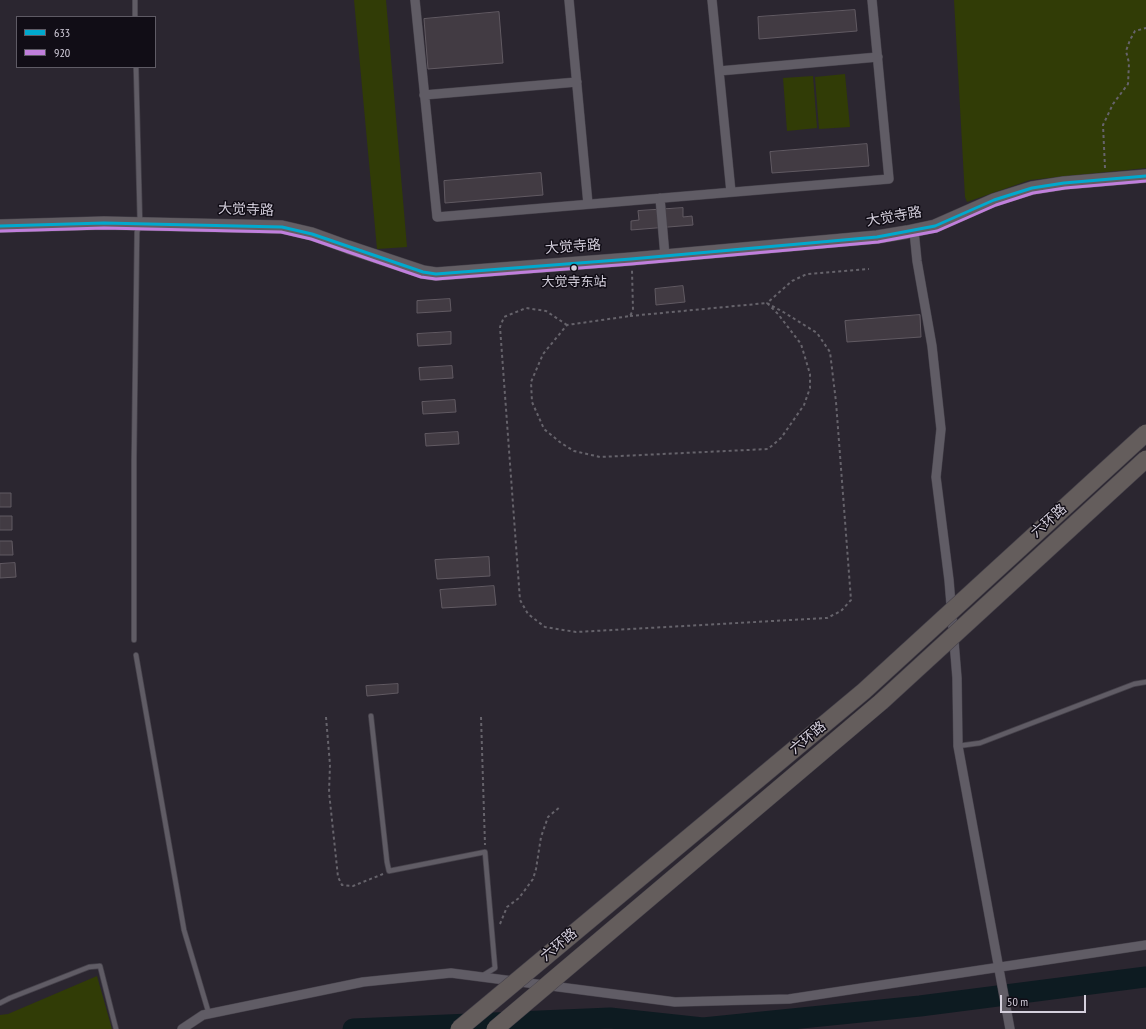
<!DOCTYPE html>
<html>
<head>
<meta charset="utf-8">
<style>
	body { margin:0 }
	#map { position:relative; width:1146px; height:1029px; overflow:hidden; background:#2b2630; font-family:"PT Sans Narrow",sans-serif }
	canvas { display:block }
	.legend { position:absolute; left:16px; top:16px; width:140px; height:52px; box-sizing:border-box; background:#110d16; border:1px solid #5f5b65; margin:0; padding:5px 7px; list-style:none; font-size:12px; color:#d4cfdc }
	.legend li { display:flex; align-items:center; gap:8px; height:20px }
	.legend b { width:20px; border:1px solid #5f5b65 }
	.scale { position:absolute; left:1000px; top:995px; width:86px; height:18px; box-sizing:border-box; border:2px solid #d4cfdc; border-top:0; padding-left:5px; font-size:12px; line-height:14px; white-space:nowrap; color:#d4cfdc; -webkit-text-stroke:3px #110d16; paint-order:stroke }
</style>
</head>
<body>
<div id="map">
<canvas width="1146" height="1029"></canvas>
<ul class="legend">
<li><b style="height:5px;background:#00a9ce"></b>633</li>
<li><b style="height:5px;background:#c07fdc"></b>920</li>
</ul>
<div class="scale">50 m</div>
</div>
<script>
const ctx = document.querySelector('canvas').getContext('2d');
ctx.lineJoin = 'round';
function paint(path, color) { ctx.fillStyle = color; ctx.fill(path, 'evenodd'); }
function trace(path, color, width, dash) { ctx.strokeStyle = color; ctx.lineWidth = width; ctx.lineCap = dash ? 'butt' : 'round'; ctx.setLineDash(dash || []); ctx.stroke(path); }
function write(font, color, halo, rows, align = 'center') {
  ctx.font = font + ' "PT Sans Narrow","Noto Sans SC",sans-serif'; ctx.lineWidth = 3; ctx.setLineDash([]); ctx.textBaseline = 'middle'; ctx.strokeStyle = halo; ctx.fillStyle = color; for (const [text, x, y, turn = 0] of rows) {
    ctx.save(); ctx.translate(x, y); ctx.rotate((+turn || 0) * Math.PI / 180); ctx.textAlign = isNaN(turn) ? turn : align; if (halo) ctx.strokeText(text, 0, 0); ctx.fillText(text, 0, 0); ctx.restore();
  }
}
paint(new Path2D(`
	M354,0H386L407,247L377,249Z
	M954,0H1146V168L1030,180L967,202L965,197Z
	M845,74L850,127L819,129L815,77Z
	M813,76L817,128L787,131L783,78Z
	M97,976L112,1029H0V1015L8,1014Z`), '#313c06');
trace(new Path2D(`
	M353,1029L610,1018L703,1028L920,1006L1146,977`), '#0d1b21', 21);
const building = new Path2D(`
	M855,10L857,31L759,39L758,17Z
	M499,12L503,63L428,69L424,19Z
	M867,144L869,166L772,173L770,152Z
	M541,173L543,195L445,203L444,181Z
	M683,208V217L692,216L693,225L631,230V221L639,220L638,211Z
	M683,286L685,302L656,305L655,289Z
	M450,299L451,311L417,313V301Z
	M920,315L921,337L847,342L845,321Z
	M451,332V344L418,346L417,334Z
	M452,366L453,378L420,380L419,368Z
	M455,400L456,412L423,414L422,402Z
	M458,432L459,444L426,446L425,434Z
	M0,493H11V507H0Z
	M0,516H12V530H0Z
	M0,541H12L13,555H0Z
	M489,557L490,576L437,579L435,560Z
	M15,563L16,577L0,578V564Z
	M494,586L496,605L442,608L440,590Z
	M398,684V693L367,696L366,686Z`);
paint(building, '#423b43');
trace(building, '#615a62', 1);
const service = new Path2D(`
	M135,0V17
	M134,640V459L137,232L140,224L136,67
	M136,655L184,930L209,1014
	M371,716L387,862L389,871L485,852L495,968L482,976
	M958,746L980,743L1134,684L1146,682
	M0,1003L10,998L89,967L100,966L116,1029`);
const minor = new Path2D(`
	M415,0L437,217L889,179L872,0
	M569,0L588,204
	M712,0L731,192
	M719,71L878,57
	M424,95L577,82
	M660,198L665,256
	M914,231L917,261L932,346L941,429L936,477L949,580L957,678L958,746L1010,1029
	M182,1029L203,1015L363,982L451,973L675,1002L789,999L1146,945`);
const secondary = new Path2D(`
	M0,226L104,223L282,227L312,234L348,247L423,272L436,274L631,259L877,237L907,232L935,226L994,200L1032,188L1064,183L1146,176`);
trace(service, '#46424b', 6);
trace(minor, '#46424b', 10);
trace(secondary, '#46424b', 14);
trace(new Path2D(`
	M1105,168L1103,125L1113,104L1128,84L1129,63L1126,51L1130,40L1135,31L1146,28
	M630,316L767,303L778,314L801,344L810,374V388L804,405L781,438L768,449L600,457L574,451L561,443L544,429L532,402L531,382L543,354L567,325L630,316L633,310L632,270
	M567,325L546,311L526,308L504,317L500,327L520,600L528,614L545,627L576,632L827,618L841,611L851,600L836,402L830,352L817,333L785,313L767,303L792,281L807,274L869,269
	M326,717L330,765L329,792L338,877L342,885L353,886L383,874
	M481,717L485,845
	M500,924L507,907L519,898L533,879L536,869L541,837L548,817L561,806`), '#66636b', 2, [3, 3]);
trace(service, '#605c65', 4.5);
trace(minor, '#605c65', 9);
trace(secondary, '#635e64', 13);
const motorwayBridge = new Path2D(`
	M459,1029L864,691L1146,433
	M495,1029L881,702L1146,459`);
trace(motorwayBridge, '#46424b', 18, []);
trace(motorwayBridge, '#645d5c', 17);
trace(new Path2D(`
	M0,226L104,223L282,227L312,234L423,272L436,274L631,259L877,237L935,226L994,200L1032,188L1064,183L1146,176`), '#00a9ce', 3);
trace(new Path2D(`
	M0,231L104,228L281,232L311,239L421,277L436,279L631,264L878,242L937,231L996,205L1033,193L1065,188L1146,181`), '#c07fdc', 3);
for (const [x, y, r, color] of [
	[574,268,3.5,"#d4cfdc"]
]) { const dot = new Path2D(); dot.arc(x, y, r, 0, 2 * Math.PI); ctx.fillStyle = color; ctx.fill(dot); trace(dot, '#110d16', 1.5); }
write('13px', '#d4cfdc', '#110d16', [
	["大觉寺东站",574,282]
]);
write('14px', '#d4cfdc', '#110d16', [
	["大觉寺路",246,210,2],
	["大觉寺路",894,217,-10],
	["大觉寺路",573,247,-4],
	["六环路",1049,521,-42],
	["六环路",808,738,-40],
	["六环路",559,945,-40]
]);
</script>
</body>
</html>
